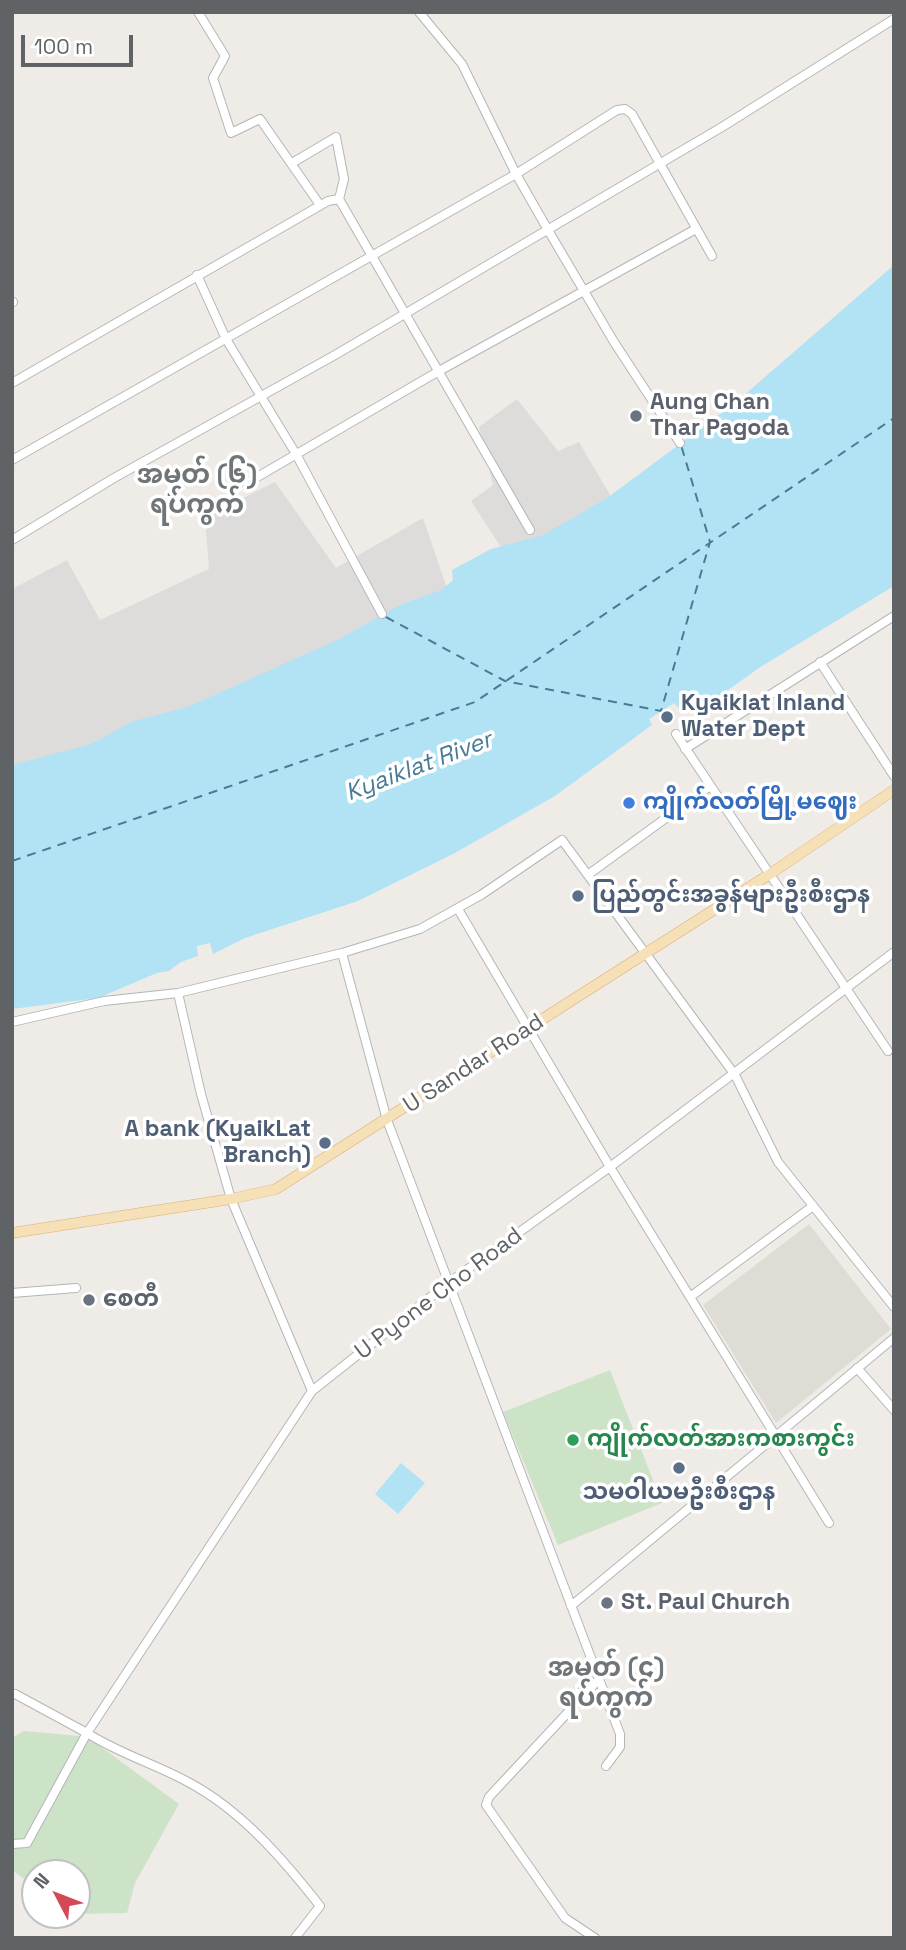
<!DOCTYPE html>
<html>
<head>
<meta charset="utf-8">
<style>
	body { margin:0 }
	#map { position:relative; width:906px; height:1950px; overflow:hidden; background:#efece8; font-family:"Space Grotesk",sans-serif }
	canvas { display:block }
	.frame { position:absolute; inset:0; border:14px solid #5f6366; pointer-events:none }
	.north { position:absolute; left:21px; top:1859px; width:70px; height:70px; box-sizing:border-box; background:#fff; border:2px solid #bfc1c2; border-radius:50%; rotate:312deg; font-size:19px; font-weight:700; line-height:28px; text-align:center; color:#5f6366 }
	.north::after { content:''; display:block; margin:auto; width:24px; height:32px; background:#d44956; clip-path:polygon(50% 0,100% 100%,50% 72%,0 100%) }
	.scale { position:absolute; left:21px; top:35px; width:112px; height:32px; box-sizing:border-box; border:4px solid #5f6366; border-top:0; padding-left:9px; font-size:21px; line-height:24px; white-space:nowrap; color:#5f6366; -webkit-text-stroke:5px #fff; paint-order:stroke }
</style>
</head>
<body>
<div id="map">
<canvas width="906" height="1950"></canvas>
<div class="frame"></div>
<div class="north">N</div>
<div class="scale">100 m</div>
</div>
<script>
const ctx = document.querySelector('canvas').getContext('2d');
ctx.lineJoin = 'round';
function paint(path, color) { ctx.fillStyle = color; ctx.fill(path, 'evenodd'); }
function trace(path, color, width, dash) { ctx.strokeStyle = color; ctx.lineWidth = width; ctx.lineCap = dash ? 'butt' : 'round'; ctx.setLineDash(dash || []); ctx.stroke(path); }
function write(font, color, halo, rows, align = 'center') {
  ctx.font = font + ' "Space Grotesk","Noto Sans Myanmar",sans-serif'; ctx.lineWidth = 7; ctx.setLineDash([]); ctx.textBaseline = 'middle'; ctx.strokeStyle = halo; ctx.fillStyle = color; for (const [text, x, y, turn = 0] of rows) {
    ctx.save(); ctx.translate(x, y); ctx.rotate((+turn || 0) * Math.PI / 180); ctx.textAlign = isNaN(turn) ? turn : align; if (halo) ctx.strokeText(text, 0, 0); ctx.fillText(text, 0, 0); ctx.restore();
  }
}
paint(new Path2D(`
	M517,399L558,451L579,442L616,505L506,555L471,501L493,485L479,427Z
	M275,482L336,568L423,518L450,597L12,789V589L67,560L100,620L209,569L205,517Z`), '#dedcda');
paint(new Path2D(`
	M809,1224L891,1329L776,1423L703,1305Z`), '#dfdcd6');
paint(new Path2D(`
	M610,1370L662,1503L558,1545L503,1412Z
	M24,1731L80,1736L97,1744L179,1804L135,1883L127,1913L77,1914V1873H35V1887L12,1870V1738Z`), '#cce3c8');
paint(new Path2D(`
	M894,265V586L762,666L718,697L695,707L679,708L674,703L649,719L652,725L555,796L455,853L358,901L245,938L213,954L210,943L197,946L198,956L181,962L169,971L157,973L98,998L12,1009V765L91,744L131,722L190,706L339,639L400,605L441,590L453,580L452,570L491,549L543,535L607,498L735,403Z
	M401,1463L425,1483L398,1514L375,1494Z`), '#b2e3f4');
trace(new Path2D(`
	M386,617L505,681L661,711L710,542L681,445
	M12,861L475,702L894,418`), '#497b94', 2, [9, 7]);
const minor = new Path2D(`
	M198,12L225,56L213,78L231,133L260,119L320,205
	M419,12L462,64L516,174L548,230L614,342L680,443
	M292,163L336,137L344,179L339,199
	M197,275L226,339L296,454L382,614
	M12,302H13
	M12,383L328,201L339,199L530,530
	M12,460L516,174L617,110L625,109L632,114L712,256
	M247,483L439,371L696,229
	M12,540L114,478L335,355L722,127L894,19
	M820,662L894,776
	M676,734L888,1051
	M685,749L894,616
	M589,874L710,786
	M458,909L610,1167L829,1523
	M342,953L387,1120L599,1679L489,1797L486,1805L565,1918L595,1938
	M178,993L201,1094L231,1199L312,1391
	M12,1022L104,1001L178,993L342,953L420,929L481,895L562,840L735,1075L778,1162L894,1307
	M12,1293L76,1288
	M690,1297L813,1206
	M857,1368L894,1410
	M571,1606L894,1338
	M599,1679L620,1734V1747L606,1766
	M15,1694L87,1733L312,1391L447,1284L610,1167L894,952
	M12,1844L27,1843L87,1733C118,1753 155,1764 188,1782C241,1810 283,1859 320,1906L295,1938`);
const major = new Path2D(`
	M12,1233L231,1199L276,1189L770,874L894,790`);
trace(minor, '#b3b5b8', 10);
trace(major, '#e0ae70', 11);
trace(minor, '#fff', 8);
trace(major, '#f5e0b7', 10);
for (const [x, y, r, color] of [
	[636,416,7,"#6b7280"],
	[667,717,7,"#5c6f8a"],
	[629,803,7,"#3f7fe0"],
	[578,896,7,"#5c6f8a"],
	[325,1143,7,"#5c6f8a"],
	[89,1300,7,"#6b7280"],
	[573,1440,7,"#2e9e5b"],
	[679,1468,7,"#5c6f8a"],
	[607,1603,7,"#6b7280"]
]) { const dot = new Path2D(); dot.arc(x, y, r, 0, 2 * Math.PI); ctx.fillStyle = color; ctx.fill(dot); trace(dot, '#fff', 2.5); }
write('bold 23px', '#5b616d', '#fff', [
	["Aung Chan",650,403],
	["Thar Pagoda",650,429],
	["စေတီ",103,1300],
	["St. Paul Church",621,1603]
], 'left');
write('bold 23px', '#4e5e75', '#fff', [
	["Kyaiklat Inland",681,704],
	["Water Dept",681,730],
	["ပြည်တွင်းအခွန်များဦးစီးဌာန",592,896],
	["A bank (KyaikLat",311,1130,"right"],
	["Branch)",311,1156,"right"],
	["သမဝါယမဦးစီးဌာန",679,1493,"center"]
], 'left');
write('bold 23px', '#366cbe', '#fff', [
	["ကျိုက်လတ်မြို့မဈေး",643,803]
], 'left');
write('23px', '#5f6366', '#fff', [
	["U Sandar Road",474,1064,-33],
	["U Pyone Cho Road",439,1294,-37]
]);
write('bold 23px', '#27864d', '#fff', [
	["ကျိုက်လတ်အားကစားကွင်း",587,1440]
], 'left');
write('italic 24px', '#497b94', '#fff', [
	["Kyaiklat River",419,767,-21]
]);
write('bold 26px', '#707578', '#fff', [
	["အမှတ် (၆)",197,476],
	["ရပ်ကွက်",197,506],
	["အမှတ် (၄)",606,1669],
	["ရပ်ကွက်",606,1699]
]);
</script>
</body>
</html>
